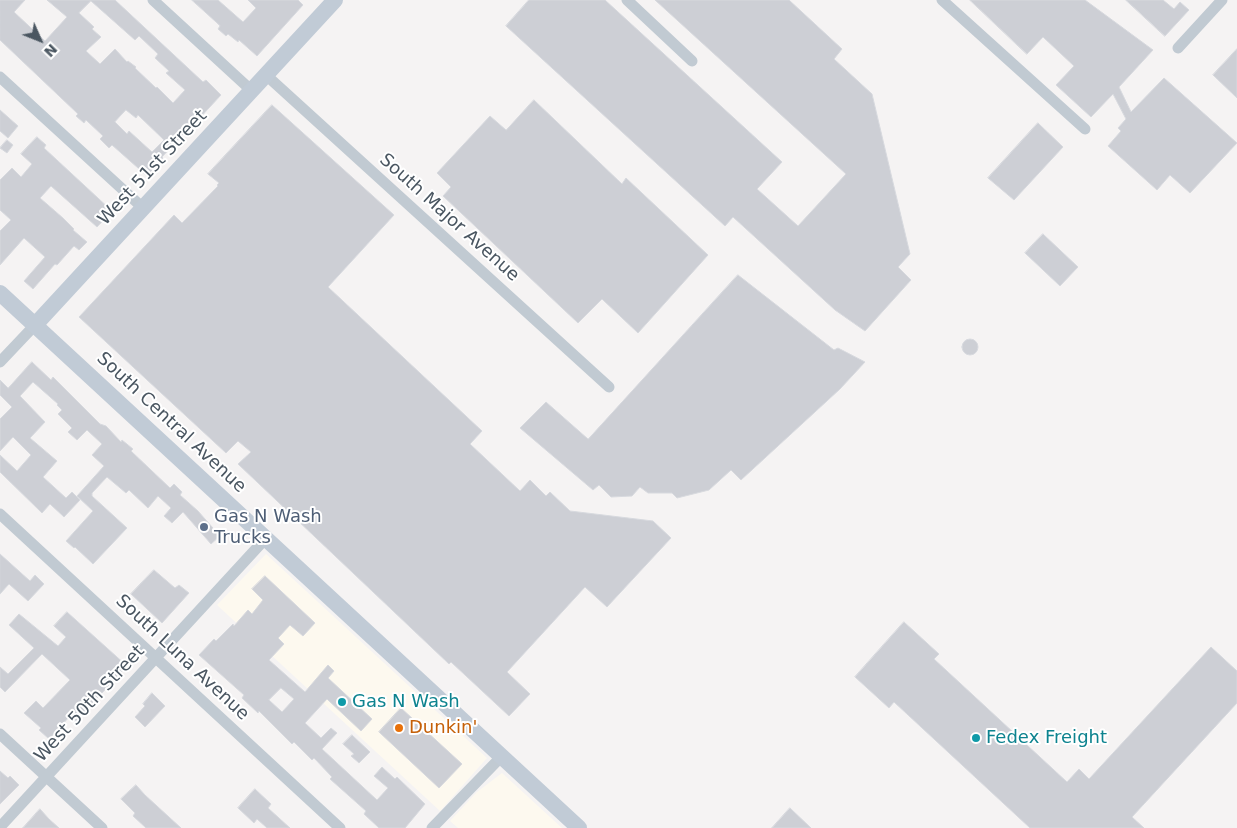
<!DOCTYPE html>
<html>
<head>
<meta charset="utf-8">
<style>
	body { margin:0 }
	#map { position:relative; width:1237px; height:828px; overflow:hidden; background:#f5f3f3; font-family:"DejaVu Sans",sans-serif }
	canvas { display:block }
	.north { position:absolute; left:15px; top:15px; width:50px; height:50px; -webkit-text-stroke:4px #fff; paint-order:stroke; rotate:134deg; font-size:14px; font-weight:700; line-height:20px; text-align:center; color:#4a5661 }
	.north::after { content:''; display:block; margin:auto; width:18px; height:22px; background:#4a5661; clip-path:polygon(50% 0,100% 100%,50% 72%,0 100%) }
</style>
</head>
<body>
<div id="map">
<canvas width="1237" height="828"></canvas>
<div class="north">N</div>
</div>
<script>
const ctx = document.querySelector('canvas').getContext('2d');
ctx.lineJoin = 'round';
function paint(path, color) { ctx.fillStyle = color; ctx.fill(path, 'evenodd'); }
function trace(path, color, width, dash) { ctx.strokeStyle = color; ctx.lineWidth = width; ctx.lineCap = dash ? 'butt' : 'round'; ctx.setLineDash(dash || []); ctx.stroke(path); }
function write(font, color, halo, rows, align = 'center') {
  ctx.font = font + ' "DejaVu Sans",sans-serif'; ctx.lineWidth = 4; ctx.setLineDash([]); ctx.textBaseline = 'middle'; ctx.strokeStyle = halo; ctx.fillStyle = color; for (const [text, x, y, turn = 0] of rows) {
    ctx.save(); ctx.translate(x, y); ctx.rotate((+turn || 0) * Math.PI / 180); ctx.textAlign = isNaN(turn) ? turn : align; if (halo) ctx.strokeText(text, 0, 0); ctx.fillText(text, 0, 0); ctx.restore();
  }
}
paint(new Path2D(`
	M266,554L487,758L440,811L217,605Z
	M502,773L562,828H458L450,821L477,792Z`), '#fdf9ef');
const building = new Path2D(`
	M0,0H25L14,12L45,41L67,17L47,0H115L203,82L206,80L221,95L196,122L198,123L189,131L187,130L162,157L163,158L147,176L112,145L109,148L100,139L103,136L86,120L84,123L76,116L78,114L0,40ZM91,1L135,40L139,36L158,54L155,58L169,71L166,73L185,90L173,103L157,87L156,88L135,68L136,67L128,61L127,62L115,49L100,64L86,51L101,37L92,29L94,27L79,13ZM126,110L136,118L138,115L164,140L152,152L129,131L127,134L115,122Z
	M192,0H218L243,22L256,8L248,0H298L303,5L257,56L239,40L238,42L228,34L226,36L218,29L220,26Z
	M529,0H605L782,162L757,189L798,226L846,174L655,0H789L842,49L834,59L872,94L910,254L898,267L911,280L865,331L835,310L733,217L725,226L506,26Z
	M970,0H1085L1153,50L1119,87L1131,112L1164,78L1237,143L1190,193L1170,175L1157,190L1108,146L1121,131L1118,128L1126,119L1113,94L1091,117L1056,85L1074,66L1043,37L1027,54Z
	M1126,0H1163L1174,9L1180,2L1189,10L1165,36Z
	M1237,49V98L1213,75Z
	M534,100L622,184L626,178L708,255L638,333L602,299L578,323L443,196L451,187L437,173L490,116L506,130Z
	M272,105L394,215L328,287L482,431L470,444L520,491L530,480L546,496L550,492L570,511L653,521L671,538L607,607L585,587L507,672L530,694L509,716L451,662L449,664L238,464L251,452L238,441L226,453L79,317L174,215L182,223L218,186L217,185L219,183L208,174Z
	M0,110L18,126L8,138L0,131Z
	M1038,123L1063,147L1014,200L988,178Z
	M37,137L46,145L44,148L112,211L97,227L51,186L40,198L63,218L74,229L73,230L87,242L79,250L74,246L57,265L55,264L33,289L24,281L45,257L24,238L0,265V231L11,220L0,210V180L12,168L21,177L32,164L21,154Z
	M7,140L13,145L7,153L0,148Z
	M1043,234L1078,267L1060,286L1025,253Z
	M738,275L834,350L838,348L865,362L840,389L741,480L731,470L709,490L677,498L672,493H648L640,487L632,496L611,497L599,485L593,490L520,428L546,402L588,439Z
	M962 347a8 8 0 1 1 16 0a8 8 0 1 1-16 0Z
	M32,362L51,380L53,377L100,424L106,426L121,442L122,440L133,449L131,451L170,488L174,484L182,492L180,495L198,511L220,536L211,544L183,512L172,523L164,516L171,508L158,496L148,508L129,490L126,493L107,477L92,493V496L127,528L93,564L75,547L74,548L66,541L93,511L77,496L104,466L92,455L102,444L87,430L77,440L68,432L72,428L58,414L62,410L57,405L58,404L33,382L20,396L45,422L30,438L57,461L43,477L66,498L72,492L80,500L64,517L50,504L42,513L0,472V455L17,471L31,455L13,437L0,451V419L12,407L0,395V380L8,388Z
	M0,554L30,581L35,575L44,584L28,601L9,584L0,594Z
	M154,570L175,588L179,585L189,593L162,623L131,594Z
	M265,576L315,623L303,636L290,625L278,638L284,644L269,660L305,692L328,665L334,671L328,678L372,719L361,731L327,699L305,723L321,738L331,728L337,733L322,749L377,800L388,788L374,776L382,767L395,779L397,777L425,804L405,828H379L364,814L366,811L330,779L332,777L314,758L312,760L294,742L292,744L259,711L258,713L242,698L244,695L199,655L214,639L216,641L233,624L234,626L248,610L252,614L263,600L252,589ZM281,688L294,699L282,712L269,700Z
	M67,612L127,666L76,721L70,716L49,739L39,730L41,728L24,713L36,701L43,708L70,680L42,654L5,692L0,687V667L8,674L34,648L9,625L19,614L58,646L66,637L54,626Z
	M904,622L939,654L934,659L1067,782L1079,769L1089,779L1211,647L1237,671V703L1132,817L1144,828H1030L894,702L889,708L855,677Z
	M152,693L165,706L145,727L135,717L145,706L143,704Z
	M401,708L462,764L439,788L379,732Z
	M352,735L370,752L359,763L351,756L354,754L343,744Z
	M0,771L8,778L10,776L19,785L0,804Z
	M136,785L145,795L181,828H146L133,816L135,813L121,799Z
	M255,789L271,804L268,808L290,828H267L257,819L254,823L238,808Z
	M790,808L811,828H772Z
	M40,809L49,819L59,828H23Z`);
paint(building, '#cdcfd5');
trace(building, '#d7d9de', 1);
trace(new Path2D(`
	M153,0L252,91
	M627,0L692,61
	M942,0L1085,129
	M1178,48L1222,0
	M266,75L609,387
	M0,77L143,208
	M0,362L35,325
	M0,514L340,828
	M0,734L102,828
	M0,827L266,538
	M432,828L502,756`), '#c1cad2', 11);
trace(new Path2D(`
	M0,293L579,828
	M35,325L335,0`), '#c1cbd6', 16);
for (const [x, y, r, color] of [
	[204,527,5,"#5c6f8a"],
	[342,702,5,"#0f9aa8"],
	[399,728,5,"#e8710a"],
	[976,738,5,"#0f9aa8"]
]) { const dot = new Path2D(); dot.arc(x, y, r, 0, 2 * Math.PI); ctx.fillStyle = color; ctx.fill(dot); trace(dot, '#fff', 2); }
write('18px', '#4a5661', '#fff', [
	["West 51st Street",153,168,-47],
	["South Major Avenue",449,218,42],
	["South Central Avenue",171,423,43],
	["South Luna Avenue",182,658,43],
	["West 50th Street",90,704,-47]
]);
write('18px', '#4e5e75', '#fff', [
	["Gas N Wash",214,517],
	["Trucks",214,538]
], 'left');
write('18px', '#0d838f', '#fff', [
	["Gas N Wash",352,702],
	["Fedex Freight",986,738]
], 'left');
write('18px', '#c56008', '#fff', [
	["Dunkin'",409,728]
], 'left');
</script>
</body>
</html>
